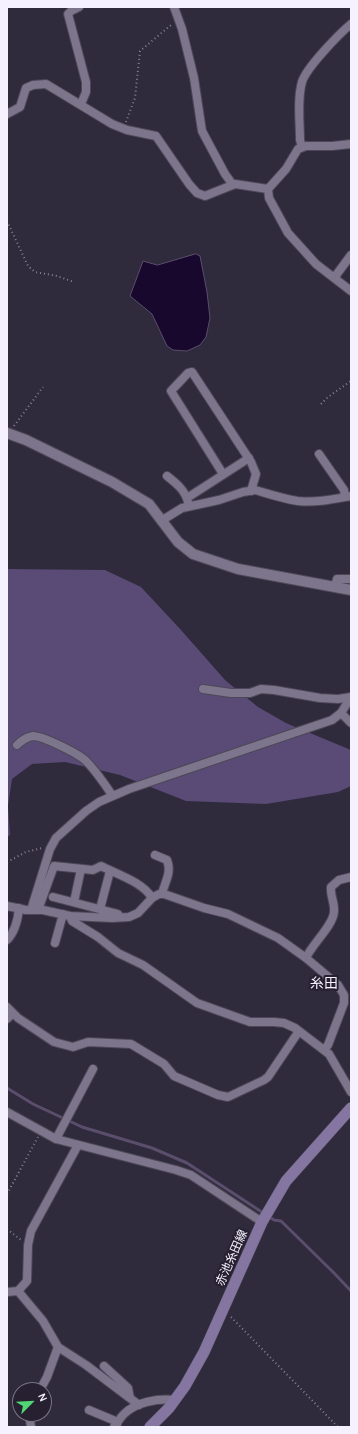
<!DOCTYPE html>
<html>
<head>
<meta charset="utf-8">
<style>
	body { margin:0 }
	#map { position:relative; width:358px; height:1434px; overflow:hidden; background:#2f2a3c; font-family:Karla,sans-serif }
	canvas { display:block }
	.frame { position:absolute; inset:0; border:8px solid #f5f1fe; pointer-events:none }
	.north { position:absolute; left:12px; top:1382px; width:40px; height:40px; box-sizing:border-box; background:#262031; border:1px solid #797483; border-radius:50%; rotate:66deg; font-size:11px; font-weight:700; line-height:16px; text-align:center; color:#f5f1fe }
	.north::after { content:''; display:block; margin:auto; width:14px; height:18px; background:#51d674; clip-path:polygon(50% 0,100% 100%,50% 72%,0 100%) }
</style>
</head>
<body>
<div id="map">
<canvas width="358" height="1434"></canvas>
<div class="frame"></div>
<div class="north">N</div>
</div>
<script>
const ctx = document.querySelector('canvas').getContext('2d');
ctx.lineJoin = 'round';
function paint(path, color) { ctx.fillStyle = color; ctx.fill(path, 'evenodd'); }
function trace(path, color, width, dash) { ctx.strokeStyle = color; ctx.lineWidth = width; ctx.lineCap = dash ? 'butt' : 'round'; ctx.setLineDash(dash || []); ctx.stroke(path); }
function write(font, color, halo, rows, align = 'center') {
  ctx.font = font + ' Karla,"Noto Sans JP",sans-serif'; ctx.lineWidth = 4; ctx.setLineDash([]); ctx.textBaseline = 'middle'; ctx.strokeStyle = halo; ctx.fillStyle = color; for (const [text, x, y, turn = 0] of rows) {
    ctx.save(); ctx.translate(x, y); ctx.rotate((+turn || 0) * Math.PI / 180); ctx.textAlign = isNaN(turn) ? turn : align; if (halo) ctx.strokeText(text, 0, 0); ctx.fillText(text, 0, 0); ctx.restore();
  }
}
paint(new Path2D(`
	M7,569L105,570L141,587L181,630L225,680L258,707L286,723L351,750V786L338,792L266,804L186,801L120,775L65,762L32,764L12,779L8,806L10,835L7,837Z`), '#594b75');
const water = new Path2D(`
	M196,254L200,256L207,292L210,318L206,337L200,345L187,351L173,350L167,346L152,314L130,296L143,261L157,265Z`);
paint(water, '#18082d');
trace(water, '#5a4e6c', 1);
trace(new Path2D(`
	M7,1088L33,1104L82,1127L152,1148L187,1163L274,1220L281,1221L334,1273L351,1291`), '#5a4e6c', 3);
const minor = new Path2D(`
	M79,7L71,11L68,14L86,82V92L81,104
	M174,7L182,29L194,78L202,131L225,174L233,185
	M7,114L20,107L26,88L33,85L46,84L112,124L127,130L156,136L189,184L197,193L205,196L235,184L268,189
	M351,144L332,146H306L298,149L286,169L268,189L269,198L288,233L316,264L351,291
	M302,147L300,140C300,123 297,99 302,82C306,68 339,34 351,24
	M334,278L351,255
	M319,454L344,490L345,497
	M223,474L171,391L188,373L192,372L251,462L256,474L251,491
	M167,476C176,483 185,490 188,502
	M187,498L249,458
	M161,521L182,508L219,500L243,492L255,490C269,494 284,499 298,501C316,503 334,499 351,496
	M335,587L337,579H351
	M203,689L231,693H250L261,689L274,690L320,698L338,699L351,697
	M341,713L351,723
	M17,745C21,741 26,737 33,736C43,736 79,754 86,761C96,771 104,783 112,795
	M155,855L167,860C172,873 165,881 162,894
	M53,897L118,914L119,917
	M74,902L81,869
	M7,906L26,910H43L70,916L112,918L129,917L138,913L152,898L159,894H164L204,908L228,914L278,938L306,958L338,985L344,995V1003L328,1045L324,1050
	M100,909L110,871
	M31,910L50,849L56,838L86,811L99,802L129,789L332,720L341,713L351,697
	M38,910L54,866L93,870L101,866C116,874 143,882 152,898
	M70,916L72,921L98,937L118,953L143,965L197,1003L250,1022H274L284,1023L295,1028L329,1054L351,1092
	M7,940C15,932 18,919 19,908
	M55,943L63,914
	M306,958C312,944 333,926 334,912C335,903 330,896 331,887L339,880L351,877
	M7,1007L18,1018L54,1042L73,1047L88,1042L131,1044L164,1064L174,1076L218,1095L228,1097L264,1080L268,1077L299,1031
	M7,1019L13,1013
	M7,1112L56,1139L176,1170L191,1175L262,1222
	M56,1139L93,1069
	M18,1291L43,1321L58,1347L86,1365L139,1405
	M7,1292L18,1291L27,1281L28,1245L31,1231L78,1145
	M104,1366L128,1388L130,1398
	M40,1390L47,1377L58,1347
	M89,1410L113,1420L117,1424
	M29,1414L31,1427
	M114,1427C117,1423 120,1418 124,1414C136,1402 158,1398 175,1400`);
const tertiary = new Path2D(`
	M7,433L26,440L112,482L149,504L178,542L193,554L238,569L351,590`);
const secondary = new Path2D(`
	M150,1427L169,1408L185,1386L204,1352L262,1222L286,1181L351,1108`);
trace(minor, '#4d4857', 10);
trace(tertiary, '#4d4857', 12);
trace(secondary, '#4d4857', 12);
trace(new Path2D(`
	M126,122L135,98L140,51L171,25
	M7,221L28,266L35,272L57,276L74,282
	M321,404L328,397L351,381
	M14,426L43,387
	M7,862L26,852L42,848
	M7,1194L38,1137
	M7,1229L21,1240
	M231,1317L338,1427`), '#868191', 2, [1, 3]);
trace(minor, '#7c758b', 8);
trace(tertiary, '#7c758b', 10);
trace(secondary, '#8475a1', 11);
write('12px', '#f5f1fe', '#262031', [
	["赤池糸田線",232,1258,-66]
]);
write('14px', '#f5f1fe', '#262031', [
	["糸田",324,984]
]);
</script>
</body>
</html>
